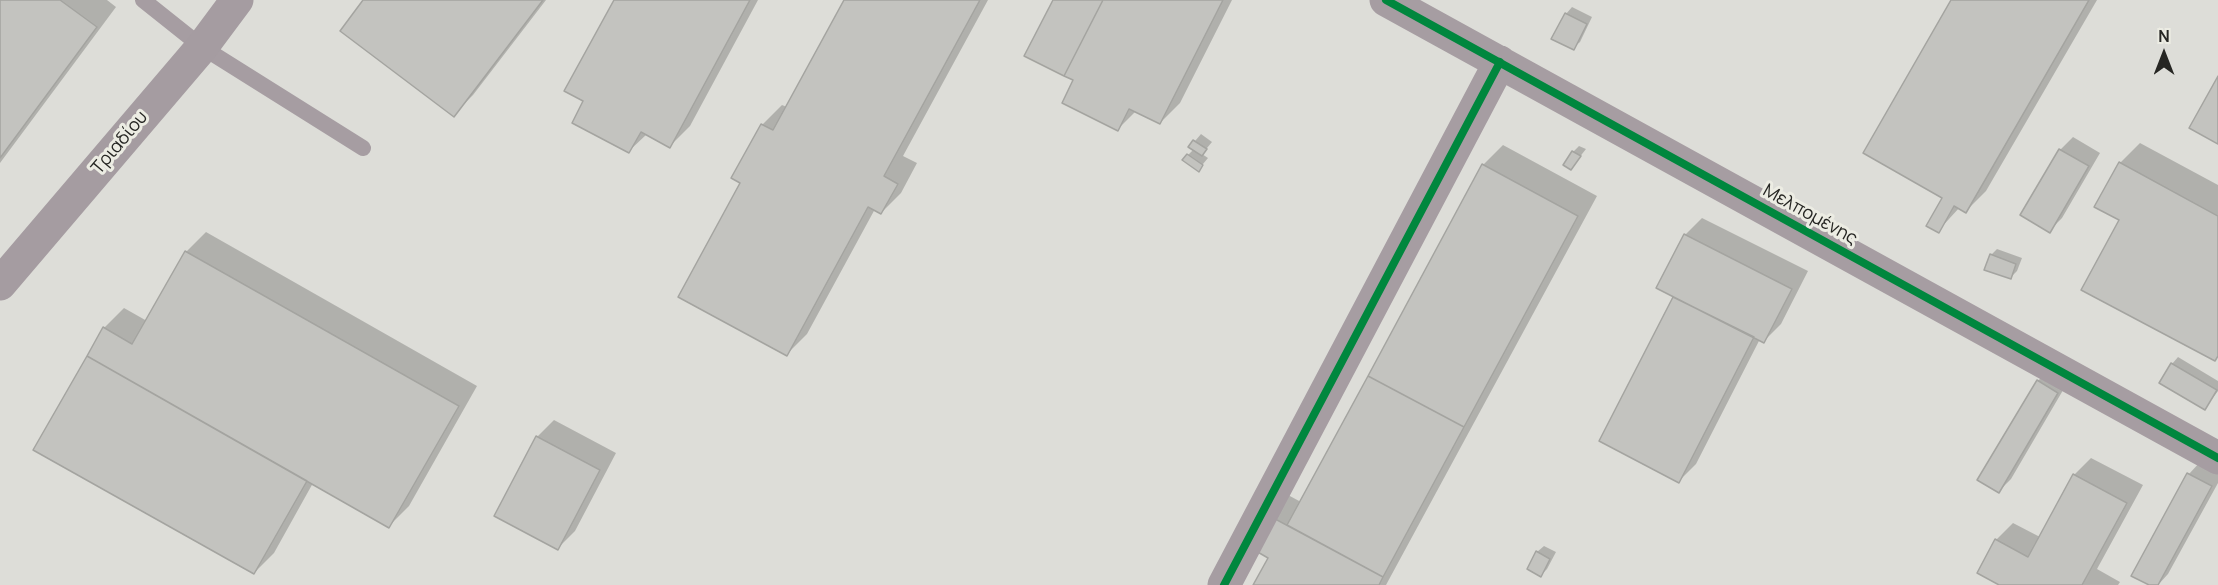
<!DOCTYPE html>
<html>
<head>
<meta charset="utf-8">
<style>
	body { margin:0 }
	#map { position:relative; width:2218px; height:585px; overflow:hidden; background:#ddddd8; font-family:Manrope,sans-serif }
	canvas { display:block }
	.north { position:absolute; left:2134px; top:24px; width:60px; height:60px; -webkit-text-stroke:4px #ecece3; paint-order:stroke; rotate:0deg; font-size:16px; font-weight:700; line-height:24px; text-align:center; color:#262623 }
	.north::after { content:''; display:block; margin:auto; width:21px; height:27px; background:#262623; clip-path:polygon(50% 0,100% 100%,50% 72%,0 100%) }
</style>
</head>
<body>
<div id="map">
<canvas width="2218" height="585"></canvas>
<div class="north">N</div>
</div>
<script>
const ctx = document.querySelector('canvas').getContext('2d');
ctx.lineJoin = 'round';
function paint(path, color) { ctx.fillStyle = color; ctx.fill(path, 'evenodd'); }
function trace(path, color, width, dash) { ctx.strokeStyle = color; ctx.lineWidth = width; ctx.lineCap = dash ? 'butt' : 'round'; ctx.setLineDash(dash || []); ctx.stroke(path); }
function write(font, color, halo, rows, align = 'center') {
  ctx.font = font + ' Manrope,sans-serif'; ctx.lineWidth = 6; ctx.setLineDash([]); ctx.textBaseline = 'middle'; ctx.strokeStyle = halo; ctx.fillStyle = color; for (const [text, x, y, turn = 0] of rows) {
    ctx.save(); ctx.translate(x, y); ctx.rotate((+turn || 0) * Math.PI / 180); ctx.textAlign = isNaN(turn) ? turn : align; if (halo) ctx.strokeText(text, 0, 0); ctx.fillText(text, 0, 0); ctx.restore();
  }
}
paint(new Path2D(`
	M0,0H107L116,7L0,163Z
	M365,0H546L473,95L453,115Z
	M616,0H758L690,126L670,146L647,134L629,151L585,101Z
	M845,0H988L903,156L917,163L901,193L881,213L875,209L807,334L787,354L742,182L762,125L782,105L787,107Z
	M1054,0H1232L1180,103L1160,123L1136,111L1118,129L1075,79Z
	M1953,0H2097L1986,191L1966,211L1960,207L1938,231L1944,197Z
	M1572,7L1592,17L1580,42L1573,48L1553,38L1566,14Z
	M1201,134L1212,142L1202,154L1208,158L1198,170L1188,155L1194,149L1190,147Z
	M2073,137L2100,153L2062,218L2049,231L2022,214L2061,149Z
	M2140,143L2218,185V357L2215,360L2121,220L2120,163Z
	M1503,145L1597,196L1386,585H1255L1270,557L1251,547L1288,495L1301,502L1483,165Z
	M1579,146L1586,149L1571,168L1573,152Z
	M1702,218L1808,271L1781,324L1764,341L1760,339L1696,464L1679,481L1601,441L1675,296L1685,235Z
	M206,232L477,386L409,506L389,526L313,483L274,553L254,573L104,328L124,308L147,321L186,252Z
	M1997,249L2022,258L2017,271L2011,277L1991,255Z
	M2178,357L2218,381V391L2205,408L2172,364Z
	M2050,368L2069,380L2011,479L1999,491L2038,381Z
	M554,420L616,453L575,531L558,548L537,437Z
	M2091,458L2143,485L2097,569L2120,582L2118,585H2002L1996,540L2013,523L2040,537L2074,475Z
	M2201,461L2218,471V483L2168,574L2158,585H2153L2133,575L2189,474Z
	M1544,546L1556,552L1547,569L1541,575L1537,552Z`), '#0003');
const building = new Path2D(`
	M0,0H60L97,27L0,158Z
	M363,0H543L454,117L340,31Z
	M614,0H750L670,148L641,132L629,153L572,123L583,101L564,91Z
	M844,0H980L884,176L898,184L881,214L868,207L787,356L678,297L740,183L731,178L761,124L773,130Z
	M1053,0H1103L1064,76L1024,56Z
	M1103,0H1223L1160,124L1129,109L1118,131L1062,103L1073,80L1064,76Z
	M1951,0H2089L1966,213L1954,206L1939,233L1926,226L1942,198L1863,153Z
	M1565,13L1587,24L1574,50L1551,39Z
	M2218,76V144L2189,128Z
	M1193,140L1207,149L1202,156L1188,147Z
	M2059,149L2089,166L2050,233L2020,215Z
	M1572,151L1581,156L1571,170L1563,165Z
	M1187,154L1203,165L1199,172L1182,160Z
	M2119,162L2218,216V356L2215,361L2081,290L2119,220L2094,207Z
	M1482,164L1578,216L1464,427L1368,376Z
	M1684,234L1792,289L1764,343L1656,288Z
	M185,251L459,406L389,528L87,356L103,327L132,344Z
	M1990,254L2016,264L2011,279L1984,270Z
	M1673,297L1754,337L1679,483L1599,441Z
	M87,356L307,481L254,574L33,450Z
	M2171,363L2217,390L2205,410L2159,383Z
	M1368,376L1464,427L1383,577L1287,525Z
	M2037,380L2058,393L1999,493L1977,480Z
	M536,436L600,470L558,550L494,516Z
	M2187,473L2212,486L2158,585H2149L2131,576Z
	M2073,474L2127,503L2082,585H1999L1977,573L1995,539L2028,557Z
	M1266,514L1383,577L1379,585H1253L1268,558L1249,547Z
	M1536,551L1550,559L1541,577L1527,569Z`);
paint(building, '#c3c3bf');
trace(building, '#a4a4a0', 1.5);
trace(new Path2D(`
	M143,0L202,47L363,148`), '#a69da2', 16);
trace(new Path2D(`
	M1386,0L2218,458
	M1224,585L1500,62`), '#a69da2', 33);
trace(new Path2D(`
	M0,284L202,47L237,0`), '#a59ca1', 33);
trace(new Path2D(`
	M1386,0L2218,458
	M1224,585L1500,62`), '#00873e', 8);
write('18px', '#262623', '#ecece3', [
	["Τριαδίου",120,143,-50],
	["Μελπομένης",1810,215,29]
]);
</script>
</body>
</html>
